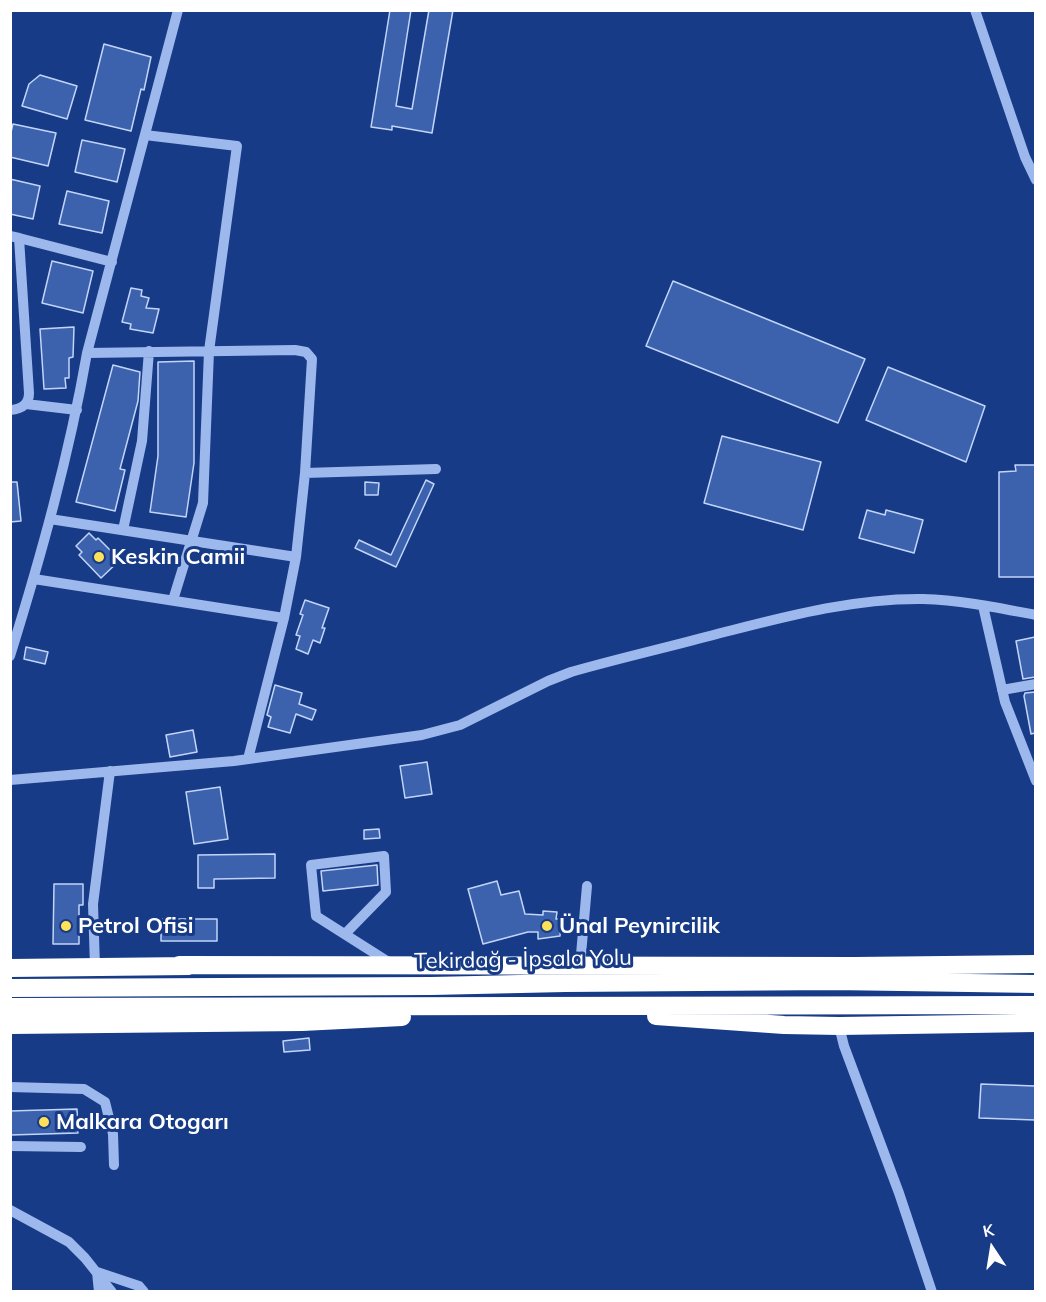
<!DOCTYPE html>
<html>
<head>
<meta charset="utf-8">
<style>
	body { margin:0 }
	#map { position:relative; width:1046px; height:1302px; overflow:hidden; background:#173b86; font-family:Mulish,sans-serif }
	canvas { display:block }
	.frame { position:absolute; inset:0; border:12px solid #fff; pointer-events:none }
	.north { position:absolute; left:962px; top:1218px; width:60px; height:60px; -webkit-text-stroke:4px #173b86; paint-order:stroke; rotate:348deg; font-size:16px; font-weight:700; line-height:24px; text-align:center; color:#fff }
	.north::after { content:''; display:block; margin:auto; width:21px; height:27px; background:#fff; clip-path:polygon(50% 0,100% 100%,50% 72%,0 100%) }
</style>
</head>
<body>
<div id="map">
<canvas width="1046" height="1302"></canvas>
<div class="frame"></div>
<div class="north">K</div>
</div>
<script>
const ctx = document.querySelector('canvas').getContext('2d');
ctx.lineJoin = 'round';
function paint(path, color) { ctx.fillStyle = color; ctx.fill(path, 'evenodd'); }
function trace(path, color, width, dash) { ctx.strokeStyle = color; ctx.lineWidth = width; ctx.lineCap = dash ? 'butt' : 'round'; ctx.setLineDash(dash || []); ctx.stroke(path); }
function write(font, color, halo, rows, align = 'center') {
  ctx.font = font + ' Mulish,sans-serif'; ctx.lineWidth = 6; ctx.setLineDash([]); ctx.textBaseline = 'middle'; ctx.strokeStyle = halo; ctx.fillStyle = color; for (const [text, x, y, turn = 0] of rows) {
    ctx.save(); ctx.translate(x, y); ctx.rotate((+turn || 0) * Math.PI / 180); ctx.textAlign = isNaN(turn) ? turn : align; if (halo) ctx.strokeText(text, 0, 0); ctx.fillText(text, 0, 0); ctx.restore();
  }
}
const building = new Path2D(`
	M390,10H411L396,106L412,109L429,10H453L432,133L392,126V130L371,127Z
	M104,44L151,57L144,90L141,89L131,131L85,120Z
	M40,75L77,86L67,119L22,106L29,84Z
	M13,124L56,133L48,166L10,157V136Z
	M82,140L125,149L117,182L75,172Z
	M10,179L40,186L33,219L10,214Z
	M67,191L109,201L102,233L59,224Z
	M52,261L93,271L83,313L42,303Z
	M673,281L865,359L838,423L646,346Z
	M131,288L142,290L141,296L149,298L146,308L159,309L153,333L130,329L131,324L122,322Z
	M74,327L73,357L69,358V378H65L66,388L44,389L40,329Z
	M194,361V463L186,517L150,512L158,456V362Z
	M113,365L140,372L138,401L120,469L125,470L115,511L76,502Z
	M888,367L985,406L966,462L866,420Z
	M722,436L821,462L803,530L704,503Z
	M1015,465H1035V577H999V472L1016,471Z
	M426,480L434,484L396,567L355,548L359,540L391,555Z
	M10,482H17L21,521L10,522Z
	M365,482L379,483L378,495H365Z
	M867,510L885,515L886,510L923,520L914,553L859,538Z
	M89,533L96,540L98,538L120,560L101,578L79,555L82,552L76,546Z
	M305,600L329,608L322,628H325L320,643L313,640L308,654L296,649L300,636L296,635L303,615L300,614Z
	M1035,637V677L1023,679L1016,641Z
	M26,647L48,652L45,664L24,659Z
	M275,685L302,693L299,704L316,710L312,720L296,714L290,733L268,727L271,717L267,715Z
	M1035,692V733L1031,734L1024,696L1025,693Z
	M193,730L197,752L170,757L166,735Z
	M427,762L432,794L405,798L400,766Z
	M220,787L228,839L194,844L186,792Z
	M379,829L380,838L364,839V830Z
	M275,854V878L214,879V888H198V855Z
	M377,865L378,885L323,891L321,871Z
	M497,881L501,895L519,891L525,914L543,915V911L557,912L556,919H561L560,936L538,939V932H528L483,944L468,889Z
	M54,884H83V905H79V944H53Z
	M161,919H217V941H161Z
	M309,1038L310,1050L284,1052L283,1041Z
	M981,1084L1035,1086V1120L979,1118Z
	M77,1109L78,1133L10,1135V1111Z`);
paint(building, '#3c62ad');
trace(building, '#c2d5f9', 1.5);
trace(new Path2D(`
	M975,10L1025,157L1036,180
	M145,135L237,146L209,351L203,503L173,600
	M10,236L19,238L29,393C29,405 21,409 10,410
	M19,238L112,262
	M87,353L295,350L306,352L312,359L305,473L296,557L284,618L248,759
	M26,404L77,410
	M305,473L436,469
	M50,519L296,557
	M123,530L142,441L149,351
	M34,579L284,618
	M983,606L1005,702L1036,781
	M10,656C41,556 69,456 87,353L178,10
	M1002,690L1036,684
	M10,780L234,761L422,735L460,725L548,681L571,672C620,658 669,647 717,634C784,617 853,598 923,599C960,600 999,608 1036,615
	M345,934L386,892L384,856L311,865L316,916L390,963
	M580,966L587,886
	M95,967L93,904L110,771
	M839,1026L844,1046L899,1193L932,1292
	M10,1087L84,1089L105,1102L113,1134L114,1165
	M10,1146L81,1147
	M10,1210L69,1242L85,1258L112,1292
	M97,1272L139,1286L144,1292
	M97,1272L99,1292`), '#9db8ed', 10);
trace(new Path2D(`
	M179,965L855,966L1036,964
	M10,968L189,966
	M10,988L431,986L565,983L834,981L1036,984
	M10,1007L1036,1005
	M656,1016L784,1025L839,1026L1036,1023
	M10,1025L302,1022L402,1017`), '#fff', 18);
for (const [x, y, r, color] of [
	[99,557,6,"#ffe159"],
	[66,926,6,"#ffe159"],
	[547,926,6,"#ffe159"],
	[44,1122,6,"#ffe159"]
]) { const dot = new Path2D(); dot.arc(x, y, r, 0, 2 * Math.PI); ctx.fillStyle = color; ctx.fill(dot); trace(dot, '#173b86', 2); }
write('bold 22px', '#fff', '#173b86', [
	["Keskin Camii",111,557],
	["Petrol Ofisi",78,926],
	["Ünal Peynircilik",559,926],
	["Malkara Otogarı",56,1122]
], 'left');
write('22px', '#fff', '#173b86', [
	["Tekirdağ - İpsala Yolu",523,960,-1]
]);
</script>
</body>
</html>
